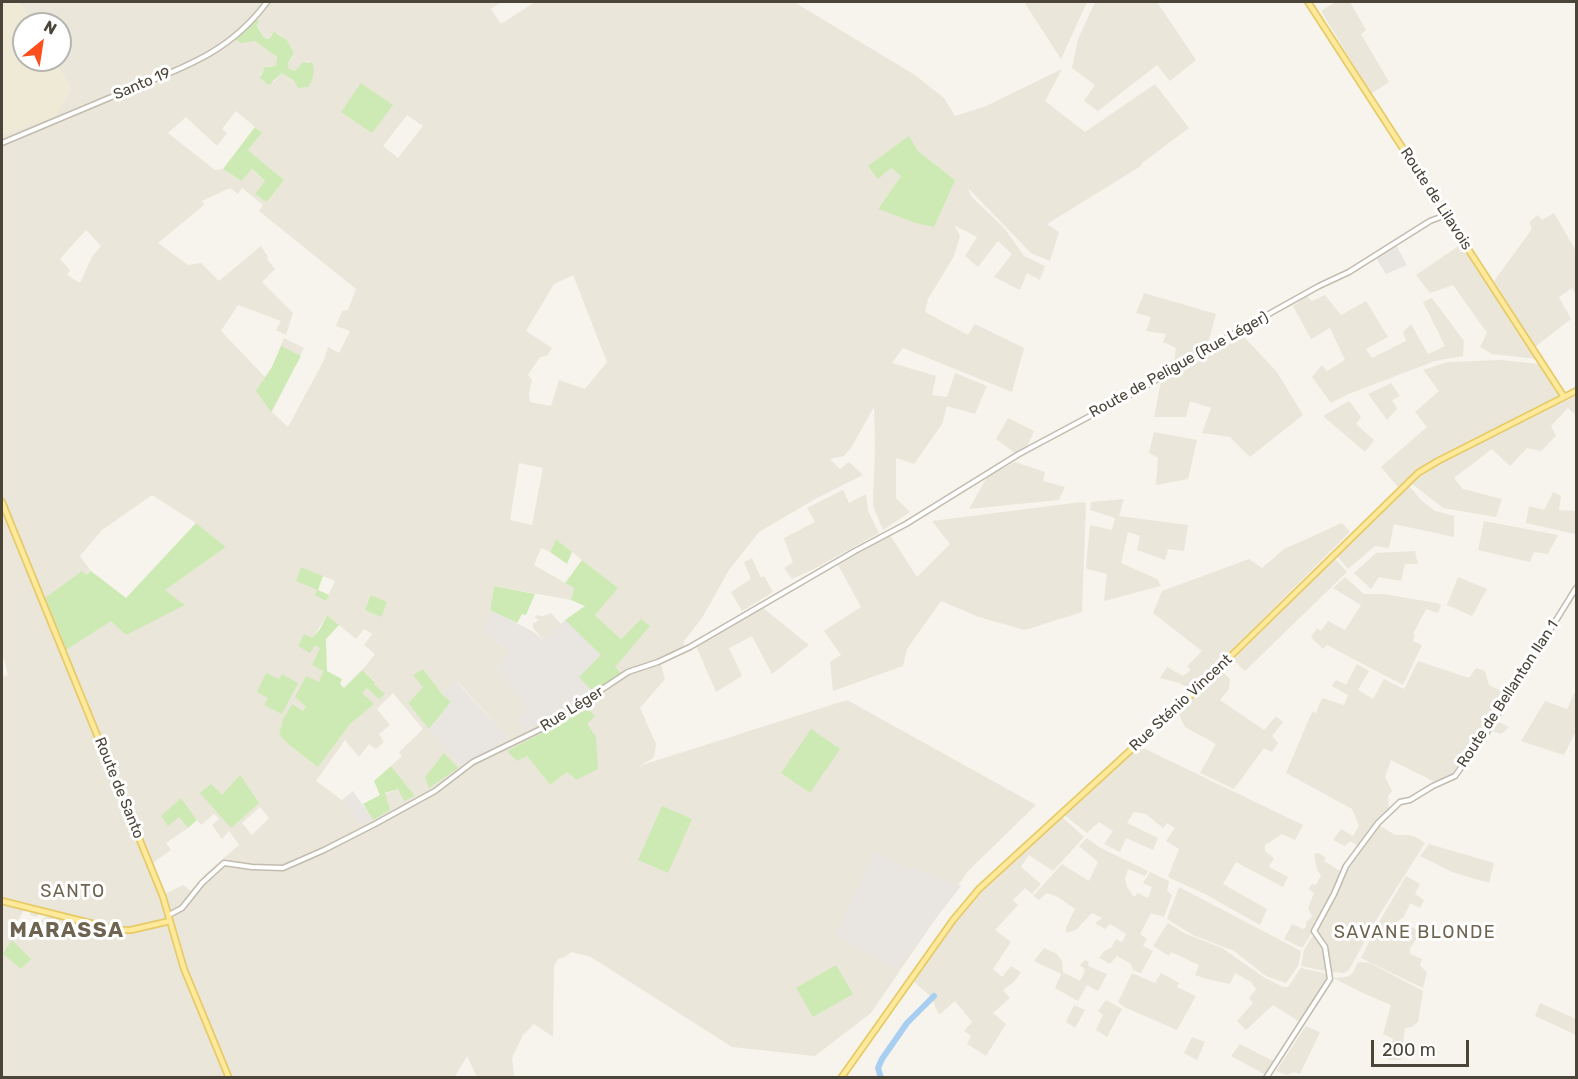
<!DOCTYPE html>
<html>
<head>
<meta charset="utf-8">
<style>
	body { margin:0 }
	#map { position:relative; width:1578px; height:1079px; overflow:hidden; background:#f6f4ec; font-family:Rubik,sans-serif }
	canvas { display:block }
	.frame { position:absolute; inset:0; border:3px solid #4b4539; pointer-events:none }
	.north { position:absolute; left:12px; top:12px; width:60px; height:60px; box-sizing:border-box; background:#fff; border:2px solid #b7b5b0; border-radius:50%; rotate:30deg; font-size:16px; font-weight:700; line-height:24px; text-align:center; color:#4b4539 }
	.north::after { content:''; display:block; margin:auto; width:21px; height:27px; background:#fd4e1b; clip-path:polygon(50% 0,100% 100%,50% 72%,0 100%) }
	.scale { position:absolute; left:1371px; top:1040px; width:98px; height:27px; box-sizing:border-box; border:3px solid #4b4539; border-top:0; padding-left:8px; font-size:18px; line-height:21px; white-space:nowrap; color:#4b4539; -webkit-text-stroke:4px #fff; paint-order:stroke }
</style>
</head>
<body>
<div id="map">
<canvas width="1578" height="1079"></canvas>
<div class="frame"></div>
<div class="north">N</div>
<div class="scale">200 m</div>
</div>
<script>
const ctx = document.querySelector('canvas').getContext('2d');
ctx.lineJoin = 'round';
function paint(path, color) { ctx.fillStyle = color; ctx.fill(path, 'evenodd'); }
function trace(path, color, width, dash) { ctx.strokeStyle = color; ctx.lineWidth = width; ctx.lineCap = dash ? 'butt' : 'round'; ctx.setLineDash(dash || []); ctx.stroke(path); }
function write(font, color, halo, rows, align = 'center') {
  ctx.font = font + ' Rubik,sans-serif'; ctx.lineWidth = 6; ctx.setLineDash([]); ctx.textBaseline = 'middle'; ctx.strokeStyle = halo; ctx.fillStyle = color; for (const [text, x, y, turn = 0] of rows) {
    ctx.save(); ctx.translate(x, y); ctx.rotate((+turn || 0) * Math.PI / 180); ctx.textAlign = isNaN(turn) ? turn : align; if (halo) ctx.strokeText(text, 0, 0); ctx.fillText(text, 0, 0); ctx.restore();
  }
}
paint(new Path2D(`
	M20,2H502L491,9L501,24L535,2H794L915,75L944,98L955,116L986,106L1062,69L1045,101L1085,132L1155,84L1189,128L1142,163L1141,166L1047,224L1059,232L1050,261L1031,253L968,188L971,196L1005,229L1024,256L1045,266L1040,280L1027,273L1020,290L994,277L1012,254L998,241L978,267L965,256L977,237L954,225L960,236L954,256L928,299L925,312L968,335L975,324L1024,348L1012,392L903,348L892,363L936,376L932,395L947,397L955,373L987,386L975,414L947,406L942,424L914,464L896,458V498L910,512L883,530L873,506L875,445L874,407L851,448L844,456L830,459L840,469L849,462L863,475L817,498L759,532L729,570L702,618L684,641V650L660,662L665,679L640,708L656,744L654,758L639,766L847,700L1036,805L968,871L871,1013L815,1056L732,1047L591,957L571,952L565,957L558,959L554,966L553,1037L534,1024L523,1035L512,1058L514,1077H477L467,1056L454,1078L2,1077V677L8,675L2,651V296L3,293L2,292V135L14,130L71,89L54,60H60V24H33ZM259,20L257,25L264,38L269,39L272,34L277,33L287,40L293,56L288,63L289,69L295,71L304,62L309,61L303,88L282,73L274,82L260,75L267,66H276L278,60L275,55L265,47L255,41H249ZM236,111L262,133L248,150L284,180L267,202L265,181L251,169L240,181L223,169L215,170L168,133L186,117L217,146L227,133L222,129ZM407,115L423,126L398,158L383,146ZM912,143L918,151L955,180L878,209L901,176L891,168ZM230,188L238,194L242,188L263,205L259,211L356,289L348,310L342,311L336,326L350,331L339,353L328,347L324,360L288,427L272,412L304,348L284,338L272,367L265,377L221,331L238,305L281,321L276,330L286,335L293,313L262,282L275,269L267,259L268,257L261,246L219,281L201,263L188,265L158,243L205,204L202,201ZM86,230L101,246L92,257L80,283L67,275L70,270L60,259ZM573,275L607,362L585,389L559,380L551,406L530,402L529,393L532,380L528,375L540,357L547,356L552,348L526,331L554,284ZM519,463L543,468L532,525L510,520ZM152,495L196,523L226,547L164,590L185,605L111,621L83,571L87,576L91,571L80,556L102,530ZM556,539L617,588L594,614L621,639L641,620L614,667L623,675L527,730L529,708L496,669L509,652L483,631L490,610L494,586L571,600L574,588L534,565L541,548L550,552ZM301,567L335,581L326,600L318,590ZM327,615L356,639L364,629L372,634L364,645L375,654L362,670L375,681L374,684L385,694L367,688L361,693L373,704L350,724L318,766L288,744L279,734L291,705L304,711L306,707L296,697L306,676L319,683L323,670L321,648L304,634L312,639ZM423,669L442,694L458,682L509,739L462,767L408,703L423,687ZM282,674V714L268,698ZM393,693L423,729L399,752L402,756L391,766L415,796L398,789L385,794L373,820L360,825L342,800L316,781L345,740L359,757L369,744L376,749L384,742L379,734L390,725L377,709ZM594,716L586,724L595,737L574,779L568,771L550,785L527,756ZM181,799L201,825L214,814L219,819L212,825L222,839L229,831L239,845L204,875L191,891L183,885L165,894L153,863L171,850L166,843L188,828L179,817ZM260,807L269,818L252,835L242,823ZM25,908L31,910L30,915L37,917L41,912L49,914L39,922L29,936L15,926Z
	M1024,2H1087L1061,59Z
	M1095,2H1157L1196,60L1170,81L1157,65L1098,111L1084,101L1095,85L1072,68L1078,39Z
	M1336,2H1350L1366,30L1361,34L1389,82L1371,94L1321,11Z
	M1554,213L1576,251V295L1572,288L1559,297L1571,319L1535,347L1494,281L1532,229L1529,222L1538,215L1542,220Z
	M1463,243L1537,359L1492,354L1480,347L1487,333L1453,285L1430,293L1416,275Z
	M1144,293L1216,314L1208,344L1174,362L1176,348L1163,342L1166,334L1146,331L1151,317L1136,313Z
	M1325,295L1341,315L1366,301L1388,337L1366,349L1372,358L1406,341L1403,332L1411,324L1428,354L1445,346L1423,302L1432,298L1464,341L1463,356L1435,361L1346,395L1331,403L1312,377L1322,365L1327,371L1345,360L1330,328L1311,339L1293,306L1307,296L1312,301Z
	M1243,336L1277,372L1303,415L1250,457L1230,437L1202,433L1211,408L1190,401L1186,417H1154L1161,382Z
	M1501,360L1539,364L1559,397L1429,464L1398,487L1381,467L1427,427L1415,412L1439,391L1423,370L1448,362Z
	M1391,383L1400,396L1392,400L1397,409L1387,420L1368,394Z
	M1576,396V415L1568,408L1551,426L1556,436L1541,451L1527,448L1510,466L1492,449L1454,478L1463,489L1502,499L1496,517L1443,508L1411,483L1443,462Z
	M1349,401L1361,417L1356,424L1374,440L1365,452L1323,416Z
	M1008,418L1034,431L1027,447L1016,454L996,439Z
	M1154,432L1197,440L1188,479L1156,485L1158,458L1149,453Z
	M1015,462L1045,472L1043,481L1065,487L1059,500L969,509L987,477Z
	M1409,486L1422,501L1435,511L1454,516V537L1394,524L1389,548L1375,546L1348,569L1337,556Z
	M843,490L849,503L866,494L868,511L879,533L814,569L792,579L784,568L793,563L784,538L815,522L807,508Z
	M1553,492L1561,496L1559,510L1576,511L1575,534L1526,523L1529,506L1544,510Z
	M1124,499L1119,516L1188,525L1184,551L1168,549L1165,560L1137,550L1140,536L1128,532L1121,563L1157,579L1161,586L1104,601L1107,574L1087,569L1086,567L1090,525L1112,530L1115,518L1090,510L1091,502Z
	M1081,502L1086,503L1082,612L1025,630L979,617L941,601L907,649L903,666L833,691L830,662L841,655L824,631L861,607L838,565L890,535L917,577L950,544L932,521Z
	M1484,521L1558,535L1548,554L1534,552L1530,562L1478,550Z
	M1342,523L1350,532L1191,690L1180,683L1160,678L1167,667L1183,676L1191,670L1187,666L1202,651L1153,613L1162,591L1249,559L1262,568L1284,549Z
	M1415,551L1418,564H1405L1401,581L1379,577L1371,589L1354,573L1376,553Z
	M752,558L761,578L764,576L773,592L742,611L731,592L751,579L744,562Z
	M1335,559L1347,572L1245,671L1233,660Z
	M1345,577L1364,594H1383L1437,603L1441,605L1438,613L1426,609L1413,634L1415,635L1413,641L1422,645L1403,685L1327,645L1323,649L1311,637L1317,628L1321,631L1328,621L1345,630L1361,605L1333,588Z
	M1458,577L1487,589L1472,616L1447,605Z
	M763,608L809,645L772,674L752,636L729,648L742,676L716,692L696,646Z
	M551,613L561,624L544,641L533,628V622L535,623L539,619L535,618L536,615L543,616Z
	M1418,661L1469,678L1476,668L1485,671L1489,685L1508,694L1493,719L1509,727L1501,734L1486,729L1449,778L1435,782L1391,760L1385,777L1392,791L1388,796L1389,809L1358,846L1350,841L1345,846L1333,840L1341,829L1353,836L1359,826L1352,809L1286,773L1312,712L1316,713L1322,698L1344,705L1348,695L1332,686L1336,680L1346,685L1357,664L1369,671L1358,690L1373,699L1384,679L1404,689Z
	M1222,671L1230,679L1229,689L1220,700L1264,730L1276,716L1283,722L1272,736L1278,743L1272,752L1264,748L1234,789L1200,773L1216,744L1185,727L1178,712Z
	M1575,692L1576,731L1564,755L1521,741L1545,701L1567,709Z
	M1139,746L1303,825L1295,840L1282,834L1265,845V851L1274,858L1269,867L1288,877L1283,887L1236,862L1223,884L1267,909L1260,925L1207,895L1168,877L1179,849L1166,841L1175,828L1167,823L1163,828L1146,814L1134,812L1127,823L1158,838L1153,850L1126,838L1120,852L1104,844L1113,831L1099,822L1087,833L1063,814Z
	M1060,815L1084,837L1053,871L1029,855L1021,867L1041,884L1032,894L1025,888L1013,900L1018,905L995,930L1011,942L993,969L1002,977L1011,966L1021,972L1014,982L1003,990L1010,998L993,1013L1006,1024L986,1056L967,1044L971,1036L964,1031L972,1022L955,1001L939,1015L931,997L912,980L980,890Z
	M1379,825L1395,835H1410L1417,838L1425,843L1375,922L1349,970L1344,973L1330,972L1301,966L1304,950L1330,907L1347,867Z
	M1087,838L1099,847L1148,871L1145,876L1128,869L1125,878L1127,887L1134,897L1138,893L1148,898L1152,887L1143,883L1150,872L1169,881L1167,891L1172,895L1164,917L1151,913L1140,934L1147,939L1143,946L1153,951L1141,973L1133,970L1131,964L1117,956L1110,964L1099,958L1104,951L1111,948L1116,939L1122,942L1126,934L1110,924L1105,929L1095,923L1102,918L1092,913L1076,930L1066,933V927L1075,909L1058,897L1047,893L1039,900L1033,896L1062,864L1089,881L1098,862L1079,846Z
	M1429,844L1494,863L1489,883L1452,872L1420,856Z
	M1319,853L1326,858L1324,861L1342,872L1313,931L1303,947H1300L1284,939L1292,924L1303,929L1306,927V923L1312,916L1308,908L1314,893L1309,889L1312,884L1316,885L1321,875L1317,870L1314,854Z
	M1406,876L1420,884L1415,894L1424,900L1420,908L1410,903L1404,917L1399,920L1393,926L1399,931L1408,925L1421,932L1410,948V954L1422,959L1420,966L1427,972L1423,988L1361,958L1378,924Z
	M1179,887L1301,951L1298,966L1286,983L1266,976L1234,951L1193,935L1167,919Z
	M1168,923L1184,933L1222,948L1265,978L1283,987H1288L1301,968L1328,974L1329,979L1303,1024L1273,1005L1246,1030L1237,1021L1253,1003L1249,998L1256,989L1251,982L1235,973L1230,984L1206,979L1195,975L1199,965L1171,952L1169,956L1153,946Z
	M1044,948L1057,954L1062,961L1063,972L1080,981L1085,970L1080,965L1085,960L1089,962L1088,966L1107,974L1098,991L1087,985L1078,1001L1055,988L1061,974L1034,961Z
	M1358,962L1370,963L1423,991L1418,1022L1412,1027L1405,1028L1401,1060H1388L1393,1039L1383,1034L1391,1005L1365,994L1333,978L1346,977L1352,974Z
	M1132,973L1155,983L1161,973L1179,983L1177,987L1196,996L1177,1030L1124,1007L1118,1002Z
	M1106,1000L1122,1009L1107,1037L1096,1030L1103,1015L1098,1011Z
	M1540,1003L1576,1019V1035L1535,1016Z
	M1074,1005L1085,1010L1075,1028L1066,1022Z
	M1306,1026L1320,1032L1300,1074L1294,1072L1287,1075L1276,1071Z
	M1192,1037L1205,1042L1197,1060L1184,1053Z
	M1240,1044L1277,1063L1268,1076L1231,1056Z`), '#eae6da');
paint(new Path2D(`
	M1396,245L1407,265L1386,274L1376,258Z
	M490,610L534,632L544,641L565,620L602,655L580,677L594,693L527,730L517,719L528,708L496,669L509,652L483,631Z
	M457,682L509,739L462,767L429,729L451,702L442,694Z
	M353,791L373,820L360,825L342,800Z
	M874,852L899,864L961,886L896,970L835,934Z`), '#e9e5e0');
paint(new Path2D(`
	M2,2H20L33,24H24V60H54L71,89L56,116L2,135Z`), '#efead6');
paint(new Path2D(`
	M255,19L259,20L257,26L264,38L269,39L274,32L287,40L294,53L288,63L289,69L295,71L303,62L312,63C316,71 313,80 308,87L298,88L294,81L282,73L269,85L260,78L265,67L276,66L277,57L255,41L241,43L236,40V37Z
	M361,83L393,105L372,133L341,112Z
	M255,127L262,133L248,150L284,180L267,202L255,194L265,181L252,169L241,181L223,169Z
	M909,136L918,151L955,180L934,227L916,223L878,209L901,176L891,168L878,179L868,166Z
	M281,346L301,356L271,412L256,391L272,367Z
	M196,523L226,547L165,590L185,605L126,635L111,621L66,650L45,598L82,571L87,575L91,571L126,598Z
	M556,539L572,552L567,564L550,552Z
	M582,560L618,588L595,615L621,639L641,619L650,626L615,667L623,675L594,693L579,677L601,655L565,620L585,606L571,600L574,588L565,583Z
	M301,567L323,576L318,590L329,595L326,601L315,595L317,590L296,581Z
	M494,586L535,594L526,615L522,614L517,623L490,610Z
	M371,595L387,602L381,617L365,610Z
	M327,615L339,625L326,639L327,671L342,679L340,684L344,688L362,670L375,682L374,684L385,694L379,699L367,688L362,693L374,704L350,724L318,767L288,744L279,734L283,719L292,704L303,711L306,707L295,697L306,676L319,682L323,671L312,665L320,648L315,645L310,653L298,646L304,634L312,638L320,629Z
	M423,669L442,694L451,702L429,729L408,703L423,687L413,675Z
	M266,673L279,679L282,674L298,683L282,714L264,705L268,698L257,692Z
	M588,709L595,716L587,724L596,737L598,769L576,780L567,772L550,785L527,756L517,761L507,751Z
	M811,729L840,749L810,793L781,773Z
	M444,753L458,768L429,788L425,777Z
	M391,766L415,796L404,801L398,789L385,793L390,810L373,820L363,804L380,795L374,781Z
	M240,775L259,803L231,828L200,793L211,784L222,795Z
	M181,798L197,820L188,828L179,817L168,826L161,816Z
	M662,806L692,819L668,873L638,860Z
	M12,940L31,959L21,969L3,954Z
	M836,965L853,994L813,1017L796,988Z`), '#ceeab4');
trace(new Path2D(`
	M881,1078L878,1068L882,1059L907,1023L934,996`), '#a8cff2', 6);
const minor = new Path2D(`
	M2,143C41,127 81,110 121,93C179,69 228,55 267,2
	M169,915L182,908L202,883L224,863L252,867L283,868L324,850L375,824L435,791L473,762L547,726L628,672L658,662L690,647L855,551L906,524L1019,454L1148,385L1197,354L1319,286L1349,272L1430,221L1446,215
	M1266,1078L1330,979L1325,947L1314,931L1334,894L1346,866L1378,823L1400,802L1410,800L1433,786L1455,776L1487,732L1576,588`);
const major = new Path2D(`
	M1308,2L1564,397
	M2,502L163,897L184,969L229,1078
	M2,901L118,930H131L170,921
	M841,1078L953,920L979,889L1192,694L1418,473L1438,461L1576,391`);
trace(minor, '#c2bcae', 7);
trace(major, '#e7ca69', 8);
trace(minor, '#fff', 4);
trace(major, '#ffea9c', 4.5);
write('15px', '#4b4539', '#fff', [
	["Santo 19",142,84,-23],
	["Route de Lilavois",1436,199,57],
	["Route de Peligue (Rue Léger)",1179,365,-29],
	["Route de Bellanton Ilan 1",1508,694,-57],
	["Rue Sténio Vincent",1181,703,-43],
	["Rue Léger",572,709,-32],
	["Route de Santo",119,788,68]
]);
ctx.letterSpacing = '1.5px';
write('18px', '#6e6450', '#fff', [
	["SANTO",73,892],
	["SAVANE BLONDE",1415,933]
]);
ctx.letterSpacing = '0px';
ctx.letterSpacing = '1.5px';
write('bold 21px', '#6e6450', '#fff', [
	["MARASSA",67,931]
]);
ctx.letterSpacing = '0px';
</script>
</body>
</html>
